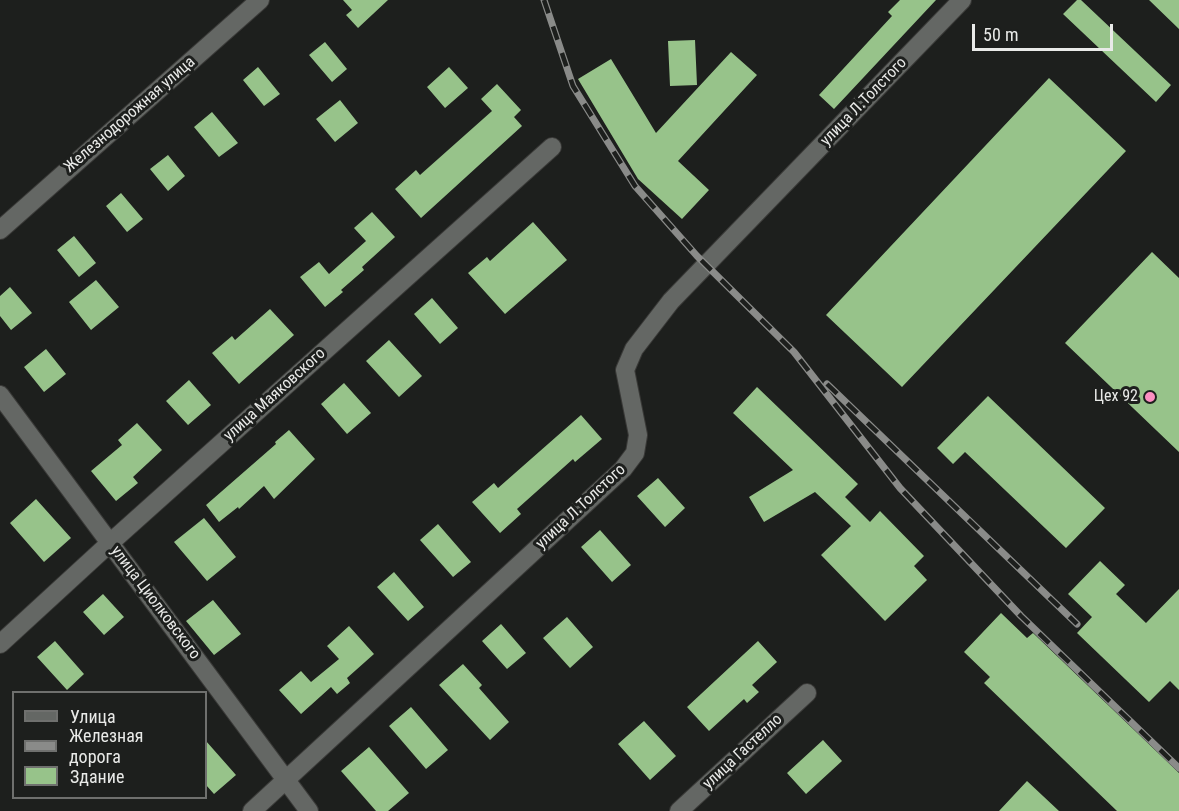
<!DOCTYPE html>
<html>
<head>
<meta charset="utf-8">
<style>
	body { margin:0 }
	#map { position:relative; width:1179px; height:811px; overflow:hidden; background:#1d1f1d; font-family:"Roboto Condensed",sans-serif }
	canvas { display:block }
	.legend { position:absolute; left:12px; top:691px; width:195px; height:108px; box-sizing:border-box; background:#1d1f1d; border:2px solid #6f706e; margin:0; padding:8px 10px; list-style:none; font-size:18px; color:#e9eae8 }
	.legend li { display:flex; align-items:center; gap:12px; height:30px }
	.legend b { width:30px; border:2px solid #6f706e }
	.scale { position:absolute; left:972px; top:24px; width:141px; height:27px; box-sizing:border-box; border:3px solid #e9eae8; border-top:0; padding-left:8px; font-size:18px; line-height:21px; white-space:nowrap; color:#e9eae8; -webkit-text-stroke:4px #1d1f1d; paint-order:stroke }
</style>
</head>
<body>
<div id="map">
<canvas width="1179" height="811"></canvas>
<ul class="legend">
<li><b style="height:8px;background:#646764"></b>Улица</li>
<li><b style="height:8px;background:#8a8b89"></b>Железная дорога</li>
<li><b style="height:16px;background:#97c38a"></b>Здание</li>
</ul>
<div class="scale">50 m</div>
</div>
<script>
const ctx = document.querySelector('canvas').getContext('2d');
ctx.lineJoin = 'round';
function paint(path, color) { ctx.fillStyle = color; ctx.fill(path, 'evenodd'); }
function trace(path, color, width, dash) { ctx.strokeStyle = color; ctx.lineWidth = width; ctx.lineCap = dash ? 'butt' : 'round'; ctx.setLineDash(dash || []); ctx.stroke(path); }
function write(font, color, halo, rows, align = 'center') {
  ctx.font = font + ' "Roboto Condensed",sans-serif'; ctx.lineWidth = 6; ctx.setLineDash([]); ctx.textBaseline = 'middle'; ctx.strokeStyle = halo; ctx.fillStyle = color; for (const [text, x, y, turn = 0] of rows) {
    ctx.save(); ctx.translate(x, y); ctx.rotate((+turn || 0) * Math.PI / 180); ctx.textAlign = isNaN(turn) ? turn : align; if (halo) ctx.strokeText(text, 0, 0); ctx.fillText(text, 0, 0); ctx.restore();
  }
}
paint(new Path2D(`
	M343,0H388L358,28L346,15L352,10Z
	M900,0H936L834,109L819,95L892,16L888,12Z
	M1077,0H1081L1171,85L1156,102L1063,14Z
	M1149,0H1179V29Z
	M695,40L697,85L670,86L668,41Z
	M325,42L347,69L332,82L309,55Z
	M731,52L757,75L678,161L709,190L682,219L638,179L578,79L611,59L656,133Z
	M258,67L280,94L264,106L243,80Z
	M449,67L468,88L445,108L427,87Z
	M1049,78L1126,151L902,387L826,315Z
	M497,84L521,110L514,117L522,126L421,218L395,189L416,170L420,175L492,111L481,99Z
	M340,100L358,123L335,142L316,119Z
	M212,112L238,143L219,157L194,127Z
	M168,155L185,176L168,191L150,169Z
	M121,193L143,219L127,232L106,206Z
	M372,212L395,237L362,267L364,270L341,290L343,292L325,307L300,277L319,262L329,274L366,241L354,228Z
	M533,222L567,260L505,314L468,273L487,257L490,261Z
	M74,236L96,263L79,277L57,250Z
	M1152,252L1179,278V452L1065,343Z
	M96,280L119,307L91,330L69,302Z
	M10,287L32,313L11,330L0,316V296Z
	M432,298L458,328L440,344L414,314Z
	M270,309L294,335L239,384L212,353L232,336L235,340Z
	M389,340L422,376L399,397L366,361Z
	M46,349L66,374L44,392L24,367Z
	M189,380L211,405L188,425L166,401Z
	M344,383L371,413L347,434L321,404Z
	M757,387L858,484L845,497L870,522L880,511L924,556L914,566L927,580L885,621L821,555L851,526L815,492L764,522L749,497L793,470L733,413Z
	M988,396L1105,508L1066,548L965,452L953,464L937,448Z
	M581,415L602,439L575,462L573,459L517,509L521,514L500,533L472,502L494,483L498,488Z
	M137,423L162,450L133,477L138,483L116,501L91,471L122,445L118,440Z
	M289,430L315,459L274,499L264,486L239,509L238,507L219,522L206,505L276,444L275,442Z
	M658,478L685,508L665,527L637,496Z
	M36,499L71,538L44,562L10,523Z
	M204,518L236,557L207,581L174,542Z
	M438,524L471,562L453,577L420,540Z
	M600,530L631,565L612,582L581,547Z
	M1100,561L1125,585L1116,594L1146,623L1179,589V690L1170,681L1149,702L1077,633L1092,617L1068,594Z
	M394,572L424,607L408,621L377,587Z
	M103,594L124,617L104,635L83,612Z
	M213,600L241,634L214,655L186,621Z
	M1001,613L1027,638L1033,633L1179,773V811H1117L984,683L990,677L964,652Z
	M567,617L593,647L570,668L543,638Z
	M501,624L526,653L507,669L482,641Z
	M349,626L374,654L347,678L350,683L337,694L331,687L301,714L279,690L301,671L311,682L339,659L327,646Z
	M55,641L84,674L67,690L37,657Z
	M758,641L777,662L752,685L759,692L747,703L744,699L709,731L687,707Z
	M463,664L482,685L479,688L509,722L490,740L439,685Z
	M411,707L448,750L426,769L389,726Z
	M644,721L676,756L650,780L618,744Z
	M823,740L842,761L806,794L787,773Z
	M206,741L236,775L214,794L206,785Z
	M369,747L409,793L388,811H376L341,771Z
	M1027,781L1059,811H999Z`), '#97c38a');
const minor = new Path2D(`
	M0,230L260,0
	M0,395L309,811
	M0,644L110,543L552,147
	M252,811L623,469L635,453L638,435L625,370L634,349L671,301L962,0
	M679,811L807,693`);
trace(minor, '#3a3a38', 20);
trace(minor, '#646764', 18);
const rail = new Path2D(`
	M544,0L573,86L635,186L697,256L794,352L900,488L1021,616L1179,768
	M827,384L1077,624`);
trace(rail, '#8a8b89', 7);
trace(rail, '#1d1f1d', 4.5, [14]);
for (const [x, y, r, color] of [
	[1150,397,6,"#fc8fc1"]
]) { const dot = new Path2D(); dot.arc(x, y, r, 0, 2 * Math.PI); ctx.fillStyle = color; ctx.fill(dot); trace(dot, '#1d1f1d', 2); }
write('16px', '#e9eae8', '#1d1f1d', [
	["улица Л.Толстого",864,102,-46],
	["Железнодорожная улица",130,115,-41],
	["улица Маяковского",275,395,-42],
	["улица Л.Толстого",581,507,-43],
	["улица Циолковского",155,603,53],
	["улица Гастелло",743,752,-43]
]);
write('16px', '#e9eae8', '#1d1f1d', [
	["Цех 92",1138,397]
], 'right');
</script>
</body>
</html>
